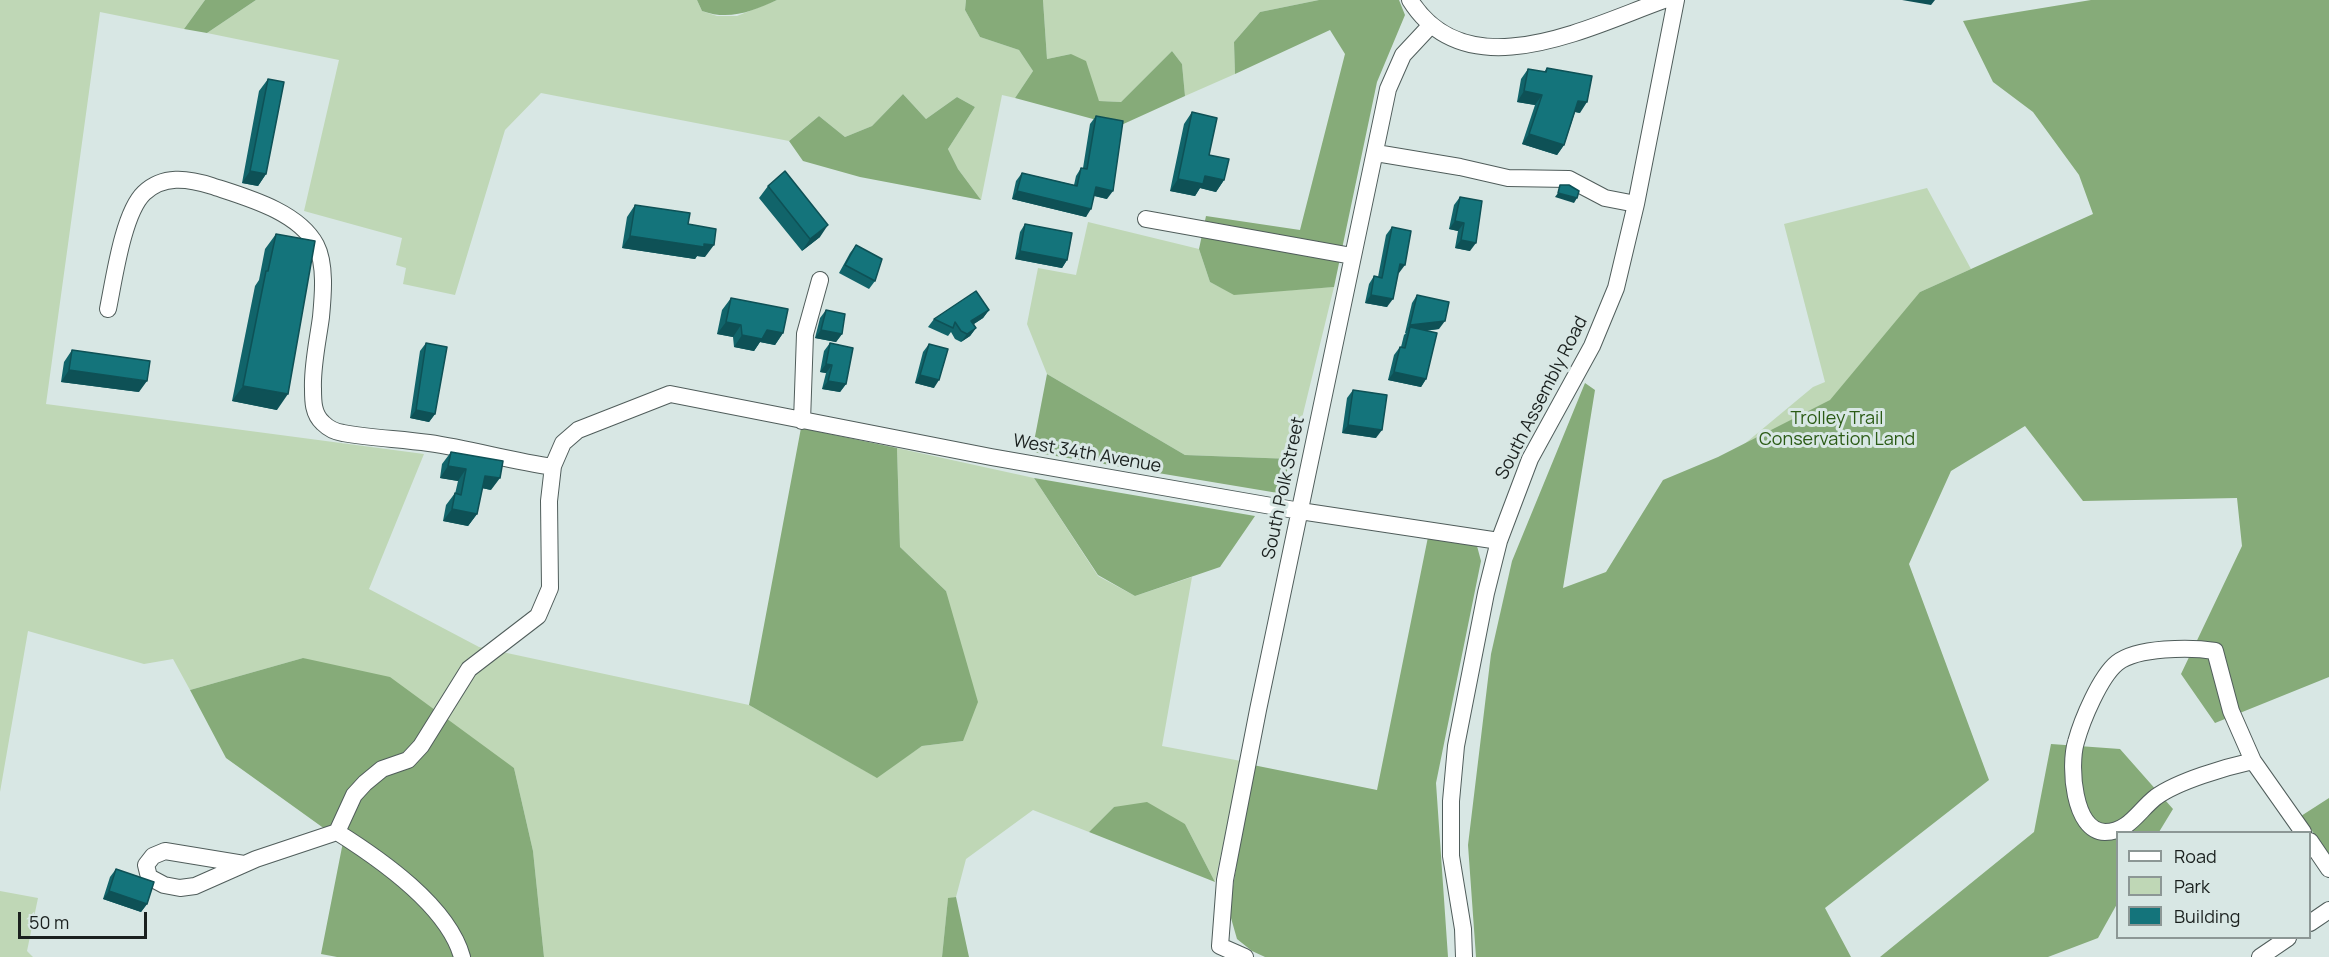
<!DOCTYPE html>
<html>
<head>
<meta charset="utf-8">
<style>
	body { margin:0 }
	#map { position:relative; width:2329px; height:957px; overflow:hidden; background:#d8e7e4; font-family:Manrope,sans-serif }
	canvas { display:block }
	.legend { position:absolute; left:2116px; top:831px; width:195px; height:108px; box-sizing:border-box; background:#d8e7e4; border:2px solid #8c9795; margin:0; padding:8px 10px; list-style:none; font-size:18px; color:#1a201e }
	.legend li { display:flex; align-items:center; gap:12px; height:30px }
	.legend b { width:30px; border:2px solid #8c9795 }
	.scale { position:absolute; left:18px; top:912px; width:129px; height:27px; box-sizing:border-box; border:3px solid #1a201e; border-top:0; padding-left:8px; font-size:18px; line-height:21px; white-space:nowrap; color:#1a201e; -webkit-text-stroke:4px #d8e7e4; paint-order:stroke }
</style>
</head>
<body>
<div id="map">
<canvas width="2329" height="957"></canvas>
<ul class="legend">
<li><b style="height:8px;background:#fff"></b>Road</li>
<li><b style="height:16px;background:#bfd7b6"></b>Park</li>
<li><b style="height:16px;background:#14747b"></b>Building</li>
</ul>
<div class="scale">50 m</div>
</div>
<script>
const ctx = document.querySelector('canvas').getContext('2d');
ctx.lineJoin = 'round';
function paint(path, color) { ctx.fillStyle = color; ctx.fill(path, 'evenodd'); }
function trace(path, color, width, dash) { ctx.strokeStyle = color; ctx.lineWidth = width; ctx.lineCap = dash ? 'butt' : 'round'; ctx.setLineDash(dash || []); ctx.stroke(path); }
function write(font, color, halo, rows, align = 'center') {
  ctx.font = font + ' Manrope,sans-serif'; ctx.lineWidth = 6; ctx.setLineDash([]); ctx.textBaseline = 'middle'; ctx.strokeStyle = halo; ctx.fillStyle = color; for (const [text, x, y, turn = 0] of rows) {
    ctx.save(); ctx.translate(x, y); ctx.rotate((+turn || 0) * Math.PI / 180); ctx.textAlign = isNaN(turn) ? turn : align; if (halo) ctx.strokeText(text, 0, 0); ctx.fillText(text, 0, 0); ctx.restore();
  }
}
paint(new Path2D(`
	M0,0H205L184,29L100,12L46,404L424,454L369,589L479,647L749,705L876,777L922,746L963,741L946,591L900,547L897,448L1034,478L1098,576L1135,596L1192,577L1162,746L1241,761L1215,882L1185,824L1114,807L1089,832L1033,810L966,859L956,897L948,899L942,957H544L533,851L514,768L303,658L190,690L173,659L144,664L28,631L0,792Z
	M256,0H697L702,11L717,16H737L777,0H966L965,10L980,37L1019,50L1033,71L1015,98L1002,95L981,200L958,169L948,149L975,107L957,97L926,119L903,94L872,126L845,137L819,116L789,141L541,93L505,130L455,295L403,284L406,268L396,265L402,238L304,211L339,60L207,33Z
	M1043,0H1319L1260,12L1234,42L1235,74L1185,96L1182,64L1172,51L1121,102L1099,101L1071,54L1047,59Z
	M1927,188L1971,269L1920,292L1875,461L1476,957L1642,529L1813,387L1825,382L1784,224Z
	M1088,222L1199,249L1210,282L1234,294L1334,287L1292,459L1185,455L1047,374L1027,324L1038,268L1076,275Z
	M0,891L38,898L27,951L33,957H0Z`), '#bfd7b6');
paint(new Path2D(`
	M205,0H256L207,33L184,29Z
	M697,0H777C752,11 730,21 702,11Z
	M966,0H1043L1047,59L1071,54L1086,61L1099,101L1121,102L1172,51L1182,64L1185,96L1119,126L1015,98L1033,71L1019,50L980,37L965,10Z
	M1319,0H1399L1405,15L1377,82L1334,287L1234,295L1210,282L1199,249L1206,216L1300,230L1345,54L1330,30L1235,74L1234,42L1260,12Z
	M2091,0H2329V677L2215,723L2181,674L2242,546L2237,498L2083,501L2025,426L1951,471L1909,564L1989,780L1825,908L1851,957H1476L1468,845L1491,654L1512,561L1585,383L1595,390L1563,588L1606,572L1663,480L1718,457L1830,400L1920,292L2093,214L2079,175L2033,112L1993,82L1963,21Z
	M903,94L926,119L957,97L975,107L948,149L958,169L981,200L860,177L803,161L789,141L819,116L845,137L872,126Z
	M1047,374L1185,455L1292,459L1278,493L1032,452Z
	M801,428L897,448L900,547L946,591L978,702L963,741L922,746L877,778L749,705Z
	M1034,478L1255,516L1220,567L1135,596L1098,575Z
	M1428,537L1477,546L1481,561L1436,783L1448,957H1265L1252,951L1237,939L1229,911L1253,765L1377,790Z
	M303,658L390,677L514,768L533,851L544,957H337L321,954L343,842L226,758L190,690Z
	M2051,744L2120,749L2173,809L2159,832H2118L2117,904L2098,938L2048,957H1880L2034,832Z
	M2329,798V854L2301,816Z
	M1147,802L1185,824L1215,882L1089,832L1114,807Z
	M956,897L969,957H942L948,898Z`), '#86ab79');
const minor = new Path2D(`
	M1410,0C1467,91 1588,27 1664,0
	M1376,153L1460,167L1508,178L1569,179L1605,198L1636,204
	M1146,219L1352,256
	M108,309C114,280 123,213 144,193C163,175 187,178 212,186C245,197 298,211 316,245C326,264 323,296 321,317C318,340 312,366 313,389C313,401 313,414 323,423C328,428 336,432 343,433C371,438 400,439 429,443C471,449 511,461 553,467
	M802,421L805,334L820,280
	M2253,761C2226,767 2178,781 2156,797C2139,810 2129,832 2105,832C2073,831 2069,765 2076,742C2082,720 2100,677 2117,663C2137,647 2191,647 2215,651L2231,711L2253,761L2303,832
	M337,832L354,795L365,783L382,769L408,760L421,746L469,669L538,616L550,588L549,501L553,466L563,443L578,430L670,394L991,457L1300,511L1499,541
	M2310,841L2329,869
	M244,864L165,851L153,856L146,865L149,877L164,885L180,888L195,886L256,859L337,832C380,859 448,906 462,957
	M2310,923L2329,910
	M1245,957L1220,946L1225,880L1258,710L1388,89L1403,55L1431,25
	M1464,957L1463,929L1451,856V801L1456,746L1486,593L1499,541L1530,459L1592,346L1616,288L1636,204L1676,0
	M2260,957L2288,938`);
trace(minor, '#505d5b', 18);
trace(minor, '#fff', 16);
paint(new Path2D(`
	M1547,68L1580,113L1575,112L1564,145L1557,155L1522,144L1535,105L1517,102L1521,79L1528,69L1544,72Z
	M268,79L266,174L258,186L242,183L259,91Z
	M1192,112L1209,155L1224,180L1216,192L1200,188L1195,196L1170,191L1184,124Z
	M1096,116L1107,199L1094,196L1086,217L1012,199L1016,181L1022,173L1074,185L1076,176L1081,168H1083L1090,124Z
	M768,186L820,237L802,251L759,198Z
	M1460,197L1470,251L1455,248L1458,231L1449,229L1454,205Z
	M635,205L688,224L705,257L697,256L695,259L622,248L627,217Z
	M1025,224L1067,260L1062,268L1015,259L1020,232Z
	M1392,227L1399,273H1398L1387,307L1365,303L1369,284L1374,276L1378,277L1386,235Z
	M276,234L277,410L232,401L255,286L259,280L265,249Z
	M856,245L875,281L869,289L839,273L850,253Z
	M1417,295L1439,329L1425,331L1426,379L1421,387L1388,380L1394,355L1400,347H1401L1404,335L1406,333H1405L1412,303Z
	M731,298L783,333L775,345L760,342L754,351L734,347L733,337L717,334L722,310Z
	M826,310L842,334L836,342L815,338L820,318Z
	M989,310L983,318L974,324L976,328L970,336L961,342L955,339L951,332L948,336L928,327L934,319Z
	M426,343L435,414L429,422L410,418L420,351Z
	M830,343L846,384L840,392L822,389L826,373L820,372L824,351Z
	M929,344L934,388L915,383L923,352Z
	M72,350L139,392L61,382L64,362Z
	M1353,390L1376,438L1342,433L1347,398Z
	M451,452L491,490L482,488L477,514L468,526L443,521L446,505L455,493V494L458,481L440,478L442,464Z
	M116,869L147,904L141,912L103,899L110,877Z`), '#11646a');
paint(new Path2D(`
	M1902,0H1935L1931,5Z
	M1524,91L1542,95L1535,105L1517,102Z
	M1578,101L1587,102L1580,113L1571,111Z
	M1529,134L1564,145L1557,155L1522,144Z
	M250,171L266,174L258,186L242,183Z
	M1205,176L1224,180L1216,192L1200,188L1195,196L1170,191L1178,179Z
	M1096,187L1113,191L1107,199L1091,195Z
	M1017,191L1091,209L1086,217L1012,199Z
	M1558,193L1577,198L1574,203L1555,197Z
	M1455,221L1464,223L1458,231L1449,229Z
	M828,225L820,237L802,251L810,239Z
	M630,236L704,244L714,245L705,257L697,256L695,259L622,248Z
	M1461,240L1476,243L1470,251L1455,248Z
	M1020,251L1067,260L1062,268L1015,259Z
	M1400,264L1405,265L1399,273L1394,272Z
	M1371,295L1393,299L1387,307L1365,303Z
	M989,310L983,318L966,329L971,321Z
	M1445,321L1439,329L1409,332L1410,327L1405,333L1410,325Z
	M726,322L741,325L733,337L717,334Z
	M976,328L970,336L961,342L967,334Z
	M767,330L783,333L775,345L760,342L754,351L734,347L742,335Z
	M821,330L842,334L836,342L815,338Z
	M826,364L832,365L826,373L820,372Z
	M69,370L147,381L139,392L61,382Z
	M1394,372L1426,379L1421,387L1388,380Z
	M920,375L939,380L934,388L915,383Z
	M828,381L846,384L840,392L822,389Z
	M243,386L288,394L277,410L232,401Z
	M416,410L435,414L429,422L410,418Z
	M1348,425L1382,430L1376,438L1342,433Z
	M448,466L466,469L458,481L440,478Z
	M485,476L500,478L491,490L477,487Z
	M452,509L477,514L468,526L443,521Z
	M109,891L147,904L141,912L103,899Z`), '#0e5156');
const building = new Path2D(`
	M1547,68L1592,76L1587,102L1578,101L1564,145L1529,134L1542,95L1524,91L1528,69L1546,72Z
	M268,79L284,82L266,174L250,171Z
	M1192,112L1217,118L1209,155L1229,159L1224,180L1205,176L1203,184L1178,179Z
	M1096,116L1123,121L1113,191L1096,187L1091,209L1017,191L1022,173L1077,186L1081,168L1087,169Z
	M785,171L828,225L810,239L768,186Z
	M1560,185H1569L1579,191L1577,198L1558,193Z
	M1460,197L1482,201L1476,243L1461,240L1464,223L1455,221Z
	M635,205L690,213L688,224L716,229L714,245L704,244V247L630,236Z
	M1025,224L1072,233L1067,260L1020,251Z
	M1392,227L1411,231L1405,265L1400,264L1393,299L1371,295L1374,276L1382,278Z
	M276,234L315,241L288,394L243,386L266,271H268Z
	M856,245L882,259L875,281L845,265Z
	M976,291L989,310L971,321L976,328L967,334L961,331L955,322L953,328L934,319Z
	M1417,295L1449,302L1445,321L1410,325Z
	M731,298L788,309L783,333L767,330L762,339L742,335L741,325L726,322Z
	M826,310L845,314L842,334L821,330Z
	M1410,327L1437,333L1426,379L1394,372L1400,347L1405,348Z
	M426,343L447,347L435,414L416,410Z
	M830,343L853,348L846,384L828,381L832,365L826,364Z
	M929,344L948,349L939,380L920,375Z
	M72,350L150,361L147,381L69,370Z
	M1353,390L1387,395L1382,430L1348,425Z
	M451,452L503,461L500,478L485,476L477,514L452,509L455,493L461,495L466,469L448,466Z
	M116,869L154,882L147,904L109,891Z`);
paint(building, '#14747b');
trace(building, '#0e5156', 1.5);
write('18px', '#1a201e', '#d8e7e4', [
	["South Assembly Road",1542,398,-63],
	["West 34th Avenue",1087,454,10],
	["South Polk Street",1284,488,-78]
]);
write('18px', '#2b5b15', '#d8e7e4', [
	["Trolley Trail",1837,419],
	["Conservation Land",1837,440]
]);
</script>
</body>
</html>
